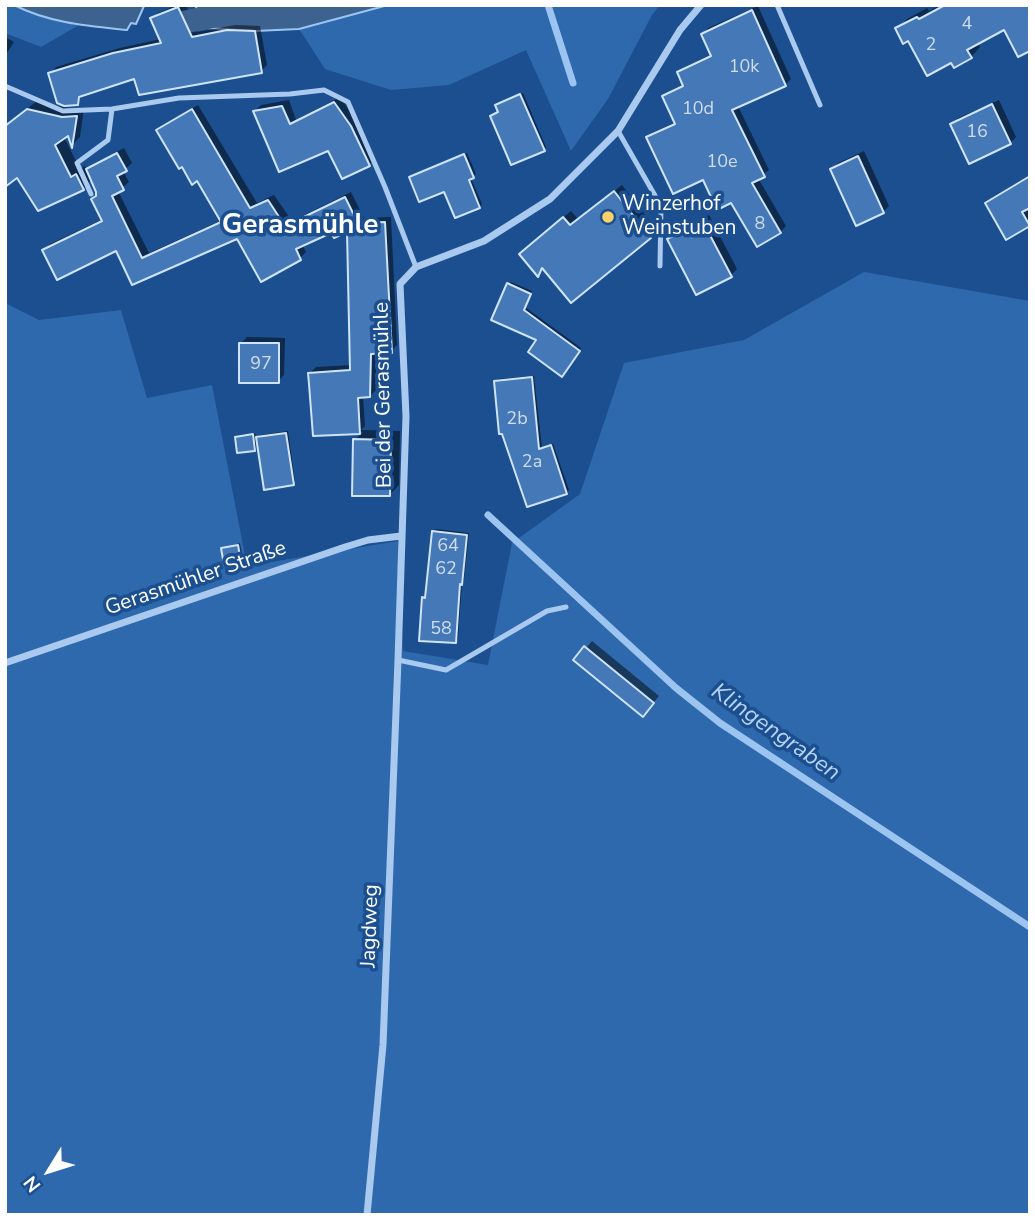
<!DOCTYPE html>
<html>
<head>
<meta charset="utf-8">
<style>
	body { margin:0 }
	#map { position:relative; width:1035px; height:1220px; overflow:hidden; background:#1b4f8f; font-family:"Nunito Sans",sans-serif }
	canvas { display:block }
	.frame { position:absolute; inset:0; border:7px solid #fff; pointer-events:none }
	.north { position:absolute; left:14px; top:1136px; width:70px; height:70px; -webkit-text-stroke:5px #1b4f8f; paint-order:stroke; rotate:232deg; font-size:19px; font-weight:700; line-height:28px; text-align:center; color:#fff }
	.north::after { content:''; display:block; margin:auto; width:24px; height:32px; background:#fff; clip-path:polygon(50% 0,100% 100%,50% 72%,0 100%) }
</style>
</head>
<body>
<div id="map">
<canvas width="1035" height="1220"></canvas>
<div class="frame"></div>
<div class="north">N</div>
</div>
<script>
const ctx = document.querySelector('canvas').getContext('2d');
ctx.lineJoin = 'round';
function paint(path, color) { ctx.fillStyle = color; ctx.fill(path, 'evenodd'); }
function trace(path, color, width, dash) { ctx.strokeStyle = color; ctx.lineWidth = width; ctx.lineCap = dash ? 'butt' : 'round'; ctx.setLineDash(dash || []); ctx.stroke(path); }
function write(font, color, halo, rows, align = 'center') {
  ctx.font = font + ' "Nunito Sans",sans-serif'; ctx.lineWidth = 7; ctx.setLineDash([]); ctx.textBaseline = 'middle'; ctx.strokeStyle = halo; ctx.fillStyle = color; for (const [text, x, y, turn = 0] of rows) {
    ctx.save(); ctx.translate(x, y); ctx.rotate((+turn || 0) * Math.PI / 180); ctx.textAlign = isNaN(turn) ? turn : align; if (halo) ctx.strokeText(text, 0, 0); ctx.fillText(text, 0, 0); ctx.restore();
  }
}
paint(new Path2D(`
	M5,5H12L28,12L79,25L41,47L5,33Z
	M388,5H660L652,15L608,99L571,151L526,50L449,85L391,90L325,69L299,29Z
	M864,272L1030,301V1215H5V303L39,320L121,310L147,398L212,385L247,566L398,541L403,651L488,665L512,543L580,494L624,363L744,340Z`), '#2e69ad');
const water = new Path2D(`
	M14,5H143L144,6L136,24L131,23L127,30C89,26 49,23 14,5Z
	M195,5H388L299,29L255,31L206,28Z`);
paint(water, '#3c6290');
trace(water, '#9cc4f0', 2);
paint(new Path2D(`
	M177,5H186L198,32L235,25L260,26L267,65L261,71L135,77L84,93L77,103L50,74L56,67L120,48L161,39L152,19L158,13Z
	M940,5H1030L978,42L980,47L971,57L909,39L897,29L907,19L927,8L929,11Z
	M758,6L791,79L785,85L738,106L769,170L758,178L786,226L780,232L732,200L648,138L654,132L676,122L664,96L670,91L684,84L679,73L685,67L712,54L703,34L708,28Z
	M5,37L14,42L5,56Z
	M523,93L546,147L544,150L500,112V103Z
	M340,97L359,125L375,159L369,165L255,111L261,105L289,100L296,120Z
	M999,100L1016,137L1010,143L952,125L958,118Z
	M37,101L72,109L84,108L80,137L73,144L69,133L64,137L80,169L85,166L87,170L94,164L124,148L132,163L123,171L129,182L118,191L149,253L222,220L198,179L158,130L198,105L257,203L274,195L292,221L351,192L364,218L391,217L397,345L391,351L376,352V390L370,396H363L365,426L361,430L400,431L399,485L389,495L355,440L363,432L314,434L310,373L316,367L352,365L349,229L332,230L302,244L306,252L300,258L262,279L238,237L133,283L117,248L45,250L50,244L103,219L92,179L83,189L5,126Z
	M864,151L889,206L883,212L832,170L838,163Z
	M467,153L476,174L471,178L482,204L479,207L411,177Z
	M1030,175V224L1007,237L987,203L993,197Z
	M622,185L657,230L571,300L544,268L539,274L528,247L571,211L578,219Z
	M709,215L737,269L731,275L669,239L675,233Z
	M511,282L532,291L525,307L581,348L564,372L539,339L508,284Z
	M247,337L285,338L284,375L278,381L241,343Z
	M534,376L542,448L553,444L569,490L566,493L504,432L496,381L498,379Z
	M288,431L295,481L293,484L259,444L254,449L237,438L240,435L255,433L256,440L261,435Z
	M436,529L469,533L464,580L462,583L458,639L456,641L423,598L426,595L434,532Z
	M240,543L243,558L240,561L223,548Z
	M592,641L659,696L649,708L576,660Z`), '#0007');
trace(new Path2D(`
	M548,5L573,83
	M488,515L676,688L720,723L1030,927`), '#9cc4f0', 7);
trace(new Path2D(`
	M185,22L231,13`), '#3c6290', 23);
const building = new Path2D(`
	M945,5H1030V51L1018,57L1004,30L967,50L972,58L954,68L951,63L927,76L908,41L903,44L895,28L917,17L919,19Z
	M178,7L192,37L227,30L255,31L262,73L139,95L134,79L79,97L78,105L64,106L57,103L48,73L113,53L161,43L150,18Z
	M752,10L786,86L732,110L765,177L752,183L781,233L757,247L731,203L717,210L703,180L673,194L646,137L675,124L662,96L683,86L677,72L711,56L701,34Z
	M520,94L545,151L511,165L490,116L498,112L495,105Z
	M334,102L351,126L370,166L342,179L328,151L279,172L253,111L282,106L290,124Z
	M992,104L1011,144L969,164L950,124Z
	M27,109L62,117L77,116L72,148L68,136L55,145L71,177L76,174L84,190L38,211L17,178L5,187V126Z
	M192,109L250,208L268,200L285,226L345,197L358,223L385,222L392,353L371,354L370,397L358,398L360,434L313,436L309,384L308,373L350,370L347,232L334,238L331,233L296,249L301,260L261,282L237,239L132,285L116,251L57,280L42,250L102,221L91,199L96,196V192L86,169L117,153L127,171L117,176L124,190L112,196L142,258L221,222L197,181L192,185L182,167L179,169L156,130Z
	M464,154L474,178L469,180L480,208L455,218L444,192L419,202L409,177Z
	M858,156L884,213L856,226L830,169Z
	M1030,176V208L1022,212L1030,226L1006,240L985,203Z
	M614,191L651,238L571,303L542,268L538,277L519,254L563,217L570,225Z
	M702,220L732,277L696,295L667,239Z
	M507,283L531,294L524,310L580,351L562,377L528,352L536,340L491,320Z
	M239,343H279V383H239Z
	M532,377L539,449L551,445L567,494L527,507L502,434H499L494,381Z
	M286,433L294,485L264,490L256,437Z
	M253,434L255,451L237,453L235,437Z
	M353,439L391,440L390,496H352Z
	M432,531L467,535L462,585L460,584L456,643L419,641L422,597L425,598Z
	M238,545L241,562L224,565L221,548Z
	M584,646L654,703L643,717L573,660Z`);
paint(building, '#4478b7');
trace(building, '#cfe3fa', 2);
trace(new Path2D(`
	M777,5L820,105
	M5,86L63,111L112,109L179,98L290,94L324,90L348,102L385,187L416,267
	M618,131L661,206L660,266
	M91,194L77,163L108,140L112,109
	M398,660L446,670L547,611L566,607`), '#a9c9ee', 5);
trace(new Path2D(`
	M5,663L345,547L368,540L401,536
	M367,1215L383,1045L398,660L406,416L400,284L416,267L484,241L550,199L618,131L680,30L701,5`), '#a9c9ee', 7);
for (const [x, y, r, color] of [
	[608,217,7,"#ffd166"]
]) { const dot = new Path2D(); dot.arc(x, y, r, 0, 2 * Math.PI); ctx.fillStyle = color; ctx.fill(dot); trace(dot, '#1b4f8f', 2.5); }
write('18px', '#d0dded', null, [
	["4",967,25],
	["2",931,46],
	["10k",744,68],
	["10d",698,110],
	["16",977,133],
	["10e",722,163],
	["8",760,225],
	["97",261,365],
	["2b",517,420],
	["2a",532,463],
	["64",448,547],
	["62",446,570],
	["58",441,630]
]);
write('21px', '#fff', '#1b4f8f', [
	["Winzerhof",622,205],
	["Weinstuben",622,229]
], 'left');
write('21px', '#fff', '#1b4f8f', [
	["Bei der Gerasmühle",384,395,-91],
	["Gerasmühler Straße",196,579,-19],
	["Jagdweg",371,926,-88]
]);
write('italic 23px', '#b5d3f5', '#1b4f8f', [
	["Klingengraben",775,733,35]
]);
write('bold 28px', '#fff', '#1b4f8f', [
	["Gerasmühle",300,226]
]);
</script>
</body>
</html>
